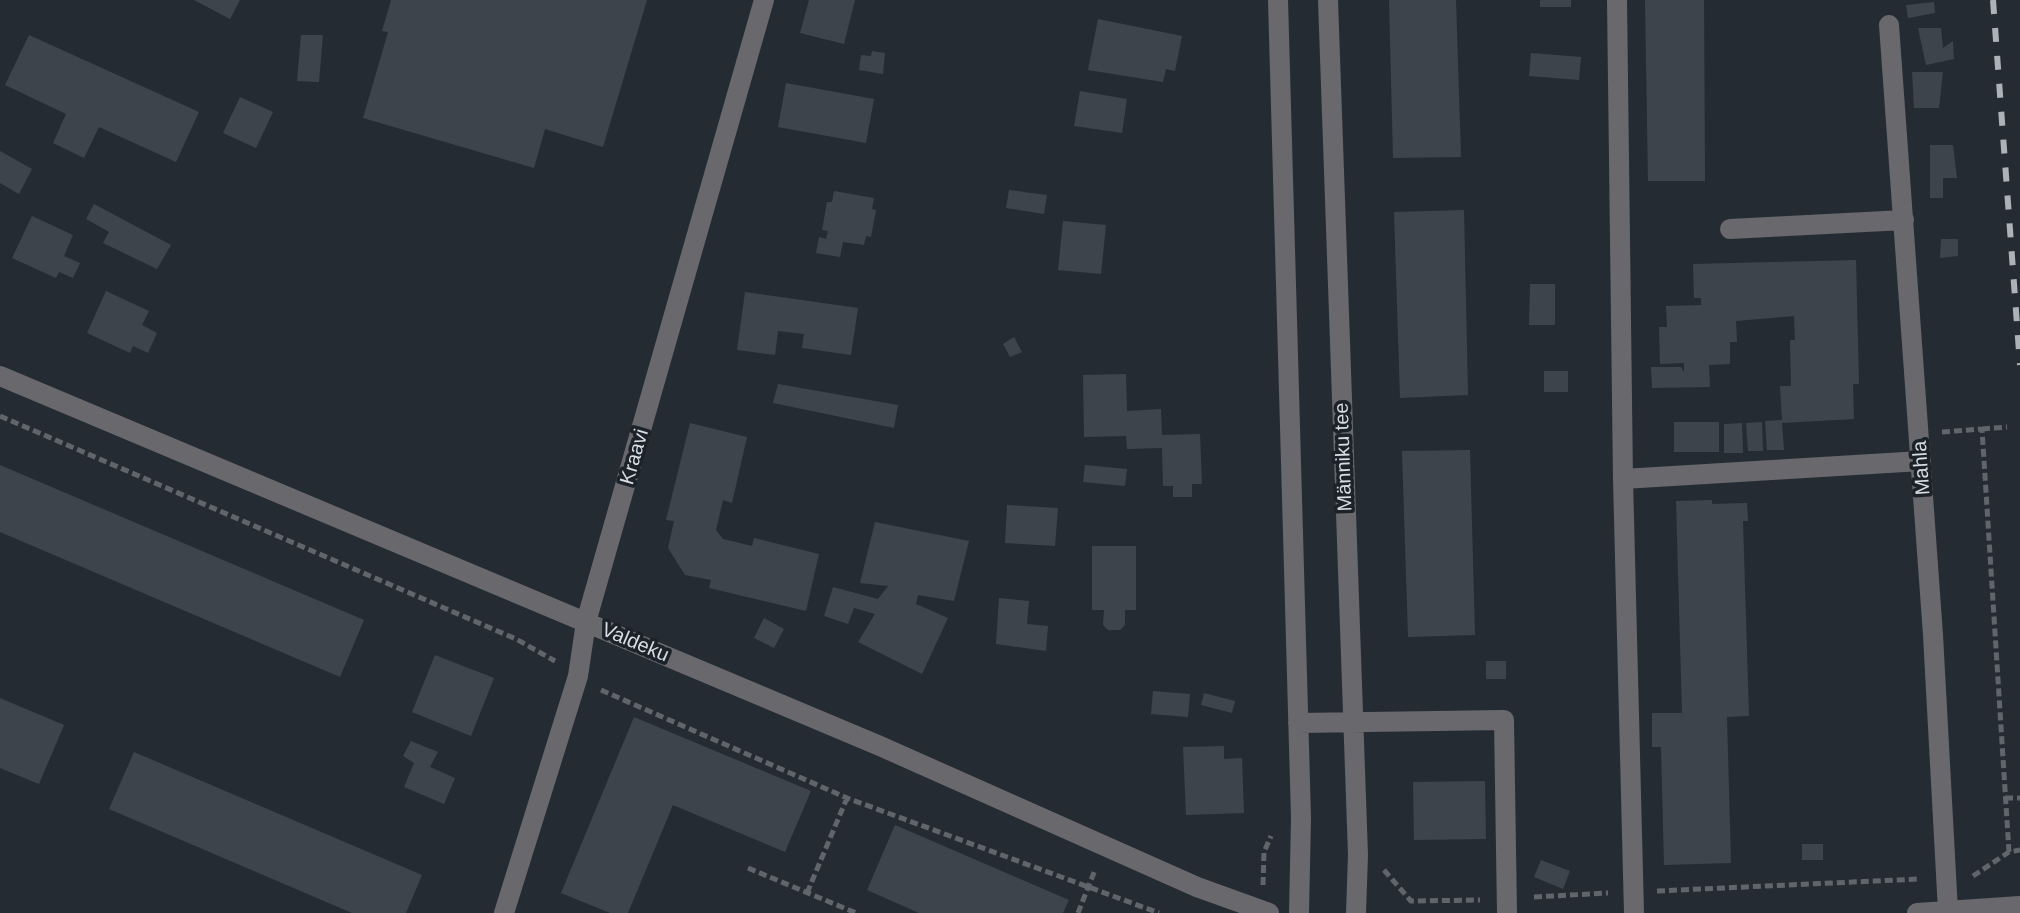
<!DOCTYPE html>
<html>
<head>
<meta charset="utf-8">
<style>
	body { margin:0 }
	canvas { display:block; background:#252b33 }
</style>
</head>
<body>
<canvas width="2020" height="913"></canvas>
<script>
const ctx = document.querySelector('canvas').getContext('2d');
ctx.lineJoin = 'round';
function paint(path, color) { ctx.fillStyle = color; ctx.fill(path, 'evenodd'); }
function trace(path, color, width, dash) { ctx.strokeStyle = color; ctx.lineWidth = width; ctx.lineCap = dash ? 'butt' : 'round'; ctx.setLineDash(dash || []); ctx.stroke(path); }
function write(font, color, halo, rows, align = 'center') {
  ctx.font = font + ' Arial,sans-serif'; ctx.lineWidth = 7; ctx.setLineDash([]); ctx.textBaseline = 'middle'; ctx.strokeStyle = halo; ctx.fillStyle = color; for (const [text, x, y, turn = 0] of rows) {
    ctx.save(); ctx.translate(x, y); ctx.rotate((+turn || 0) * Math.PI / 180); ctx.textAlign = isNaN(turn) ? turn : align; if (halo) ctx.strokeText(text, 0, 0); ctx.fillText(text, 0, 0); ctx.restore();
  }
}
paint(new Path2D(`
	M194,0H240L230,19Z
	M391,0H647L603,147L545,129L534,168L363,118L388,32L382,31Z
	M809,0H855L844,44L800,33Z
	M1389,0H1456L1461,157L1393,158Z
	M1540,0H1571V7H1540Z
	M1645,0H1704L1705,181H1648Z
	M1934,2L1935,13L1908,18L1906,5Z
	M1098,19L1182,36L1175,71L1166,69L1163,82L1088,70Z
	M1918,28H1941L1943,48L1953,41L1954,59L1926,65Z
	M29,35L199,112L176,162L99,127L84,158L53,143L66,114L5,85Z
	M301,35H323L319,82L297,81Z
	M872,51L885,53L883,74L859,70L861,55L871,56Z
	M1531,53L1581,57L1579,80L1529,76Z
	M1912,72H1943L1939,108H1914Z
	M786,83L874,99L866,143L778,127Z
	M1080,91L1127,99L1122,133L1074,126Z
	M240,97L273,112L256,148L223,133Z
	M1930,145H1953L1957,178H1943V198H1930Z
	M0,151L32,169L19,194L0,183Z
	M1009,190L1047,195L1044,214L1006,208Z
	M834,191L874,198L872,209L876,210L871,237L866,236L864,245L843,242L840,257L816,253L819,237L826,239L828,231L822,230L827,202H832Z
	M94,204L171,245L157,269L103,243L109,232L86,219Z
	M1464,210L1468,395L1400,398L1394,212Z
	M32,216L73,235L64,256L80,263L73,278L59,272L56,278L12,258Z
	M1063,221L1106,225L1101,274L1058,270Z
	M1941,239H1958V256L1940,258Z
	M1856,260L1859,384H1853L1854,419L1782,423L1784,450H1767L1765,421L1782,420L1780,386H1791L1790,340H1795L1794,316L1736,321L1737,342H1730V364L1709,365L1710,387L1652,388L1651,367H1681L1684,372V363L1660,364L1659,327H1667L1666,306L1701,305V298H1694L1693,264Z
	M1530,284H1555V325H1529Z
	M106,291L149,311L142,325L157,333L148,353L133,346L130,353L87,333Z
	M745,292L858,308L851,355L802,348L804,334L778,331L775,355L737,350Z
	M1014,337L1022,352L1010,357L1003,344Z
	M1544,371H1568V392H1544Z
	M1126,374L1127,411L1161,409L1162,435L1200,434L1202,484H1192V497H1173V486H1163L1162,448L1127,449L1126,436L1084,437L1083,375Z
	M778,384L898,405L894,428L773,403Z
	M1674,422H1719V452H1674Z
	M1762,422L1763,451H1748L1746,423Z
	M690,423L747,437L732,503L723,500L716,530L723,539L752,546L754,538L819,554L806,611L709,588L711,580L685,575L668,548L674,521L666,520Z
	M1742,423L1743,453H1724V424Z
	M1470,450L1475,635L1408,637L1402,451Z
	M0,465L364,620L340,677L0,532Z
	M1085,465L1127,469L1125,486L1083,482Z
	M1712,500V504L1747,503L1748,521H1743L1749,716L1727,717L1731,863L1664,865L1661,747H1652V713H1682L1676,501Z
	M1007,505L1058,508L1055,546L1005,543Z
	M875,522L969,541L954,601L918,595L916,604L948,618L922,674L858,642L875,614L854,608L848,624L824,616L833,587L878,599L888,586L860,583Z
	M1092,546H1136V610H1125V625L1120,630H1108L1103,625L1104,610H1092Z
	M999,598L1029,601L1027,624L1048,626L1046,651L996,644Z
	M764,618L784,629L774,648L754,638Z
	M435,655L494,678L471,736L412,712Z
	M1486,661H1506V679H1486Z
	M1153,691L1190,694L1188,717L1151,714Z
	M1204,693L1235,701L1232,713L1201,705Z
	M0,698L64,725L39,784L0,768Z
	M634,717L811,791L785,852L673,805L628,913H610L561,893Z
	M411,741L438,752L430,767L455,778L444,804L404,787L414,763L403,756Z
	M1224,746V759L1242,758L1244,813L1186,815L1183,747Z
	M134,752L422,875L406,913H352L109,809Z
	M1485,781L1486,839L1414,840L1413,782Z
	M895,825L1069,900L1063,913H919L867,890Z
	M1802,844H1823V860H1802Z
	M1541,860L1570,871L1563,889L1534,877Z`), '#3d444c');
trace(new Path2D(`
	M0,416L516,639L555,661
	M1982,429L2007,427
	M1942,432L1982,429L2009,852
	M601,690L847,798L1159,913
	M2005,798H2020
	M748,868L856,913
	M1384,870L1411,901L1480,900
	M1973,876L2009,852L2020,850
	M1263,885L1264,852L1271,836
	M1657,891L1919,879
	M807,893L847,798
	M1534,897L1608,893
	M1078,913L1095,870`), '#60656c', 5, [8, 4]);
trace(new Path2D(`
	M1278,0L1301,818L1299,913
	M1328,0L1358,855L1356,913
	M1617,0L1623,479L1634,913
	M1889,25L1933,635L1948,911
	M1730,229L1904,220
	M0,376L880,746L1197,887L1269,913
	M1623,479L1921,461
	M1298,723L1504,720L1507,913
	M504,913L578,676L586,622L764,0
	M1917,913L2020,906`), '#68686d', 20);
trace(new Path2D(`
	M1993,0L2020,365`), '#adb2b8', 6, [14, 14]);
write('20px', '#d8dde2', '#1b2229', [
	["Kraavi",635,457,-74],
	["Männiku tee",1344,457,-92],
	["Mahla",1922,468,-94],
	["Valdeku",635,643,23]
]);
</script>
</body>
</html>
